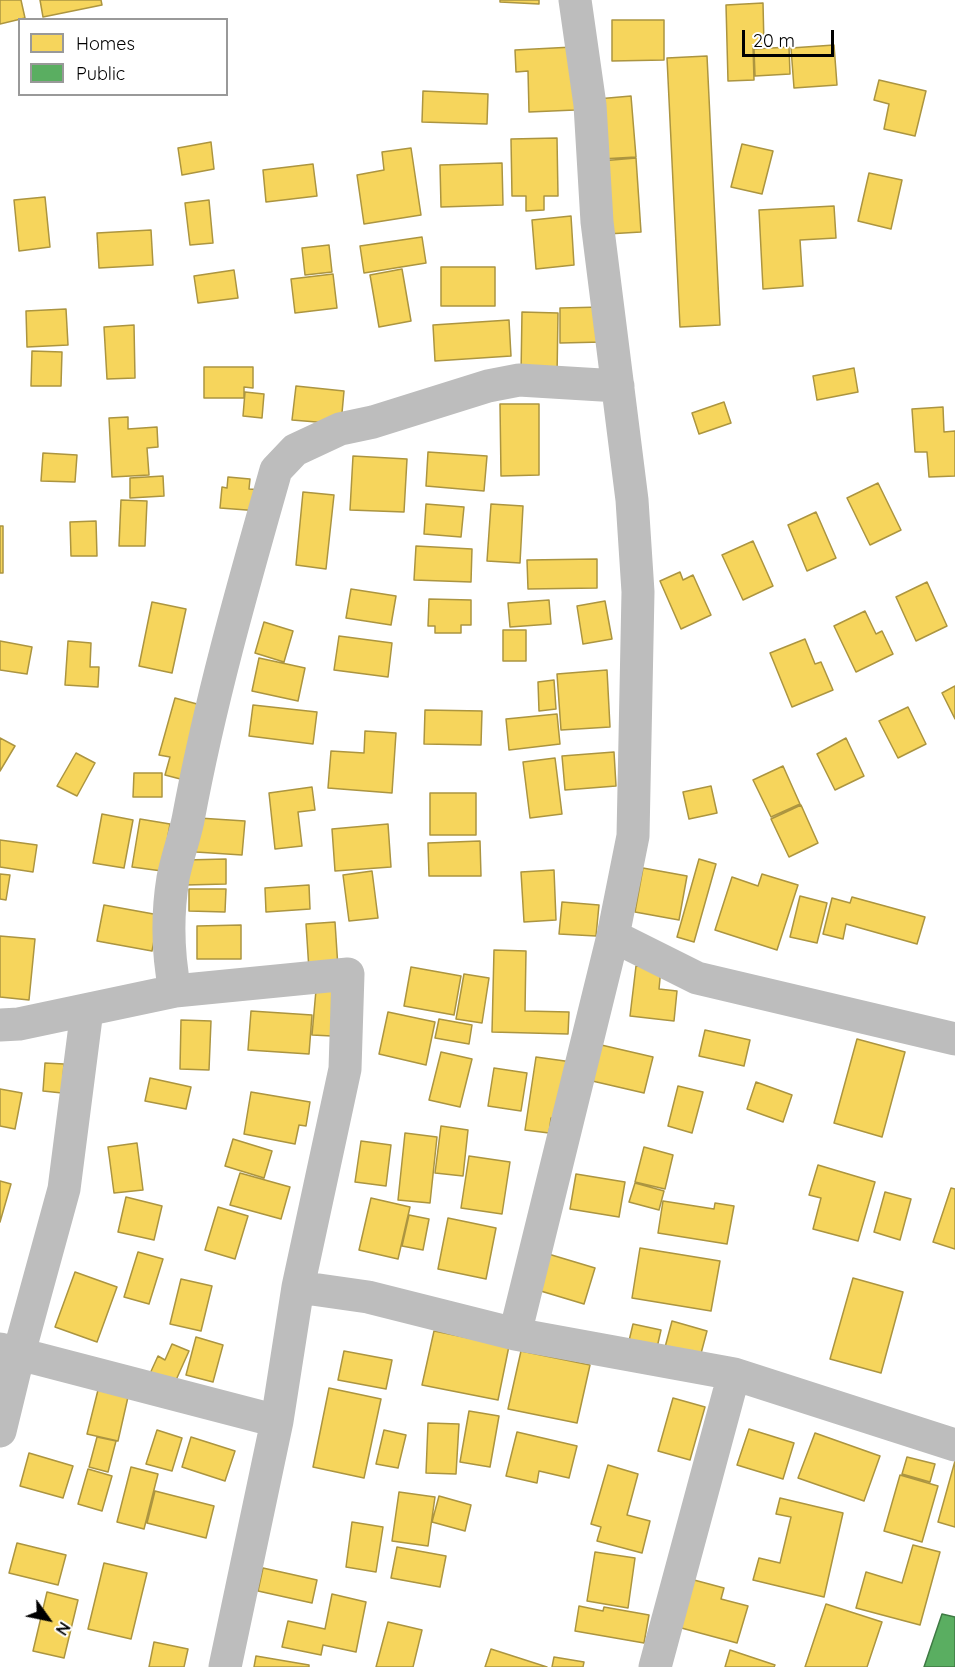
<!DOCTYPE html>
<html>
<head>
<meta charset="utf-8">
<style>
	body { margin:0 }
	#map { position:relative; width:955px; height:1667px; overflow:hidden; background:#fff; font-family:Quicksand,sans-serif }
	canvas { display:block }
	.legend { position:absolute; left:18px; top:18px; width:210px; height:78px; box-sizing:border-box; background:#fff; border:2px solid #999; margin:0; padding:8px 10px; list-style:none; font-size:18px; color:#000 }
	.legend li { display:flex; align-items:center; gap:12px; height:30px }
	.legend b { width:30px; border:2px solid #999 }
	.north { position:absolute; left:18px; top:1589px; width:60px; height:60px; -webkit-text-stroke:4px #fff; paint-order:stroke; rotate:123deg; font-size:16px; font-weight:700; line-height:24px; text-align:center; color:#000 }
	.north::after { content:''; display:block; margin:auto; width:21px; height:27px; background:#000; clip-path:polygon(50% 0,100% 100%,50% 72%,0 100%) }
	.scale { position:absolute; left:742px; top:30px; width:92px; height:27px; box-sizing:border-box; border:3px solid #000; border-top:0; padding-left:8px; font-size:18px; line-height:21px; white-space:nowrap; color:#000; -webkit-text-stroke:4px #fff; paint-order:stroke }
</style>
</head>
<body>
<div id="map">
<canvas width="955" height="1667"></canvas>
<ul class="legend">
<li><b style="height:16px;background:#f6d55c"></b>Homes</li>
<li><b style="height:16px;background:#5aae61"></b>Public</li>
</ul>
<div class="north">N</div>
<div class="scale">20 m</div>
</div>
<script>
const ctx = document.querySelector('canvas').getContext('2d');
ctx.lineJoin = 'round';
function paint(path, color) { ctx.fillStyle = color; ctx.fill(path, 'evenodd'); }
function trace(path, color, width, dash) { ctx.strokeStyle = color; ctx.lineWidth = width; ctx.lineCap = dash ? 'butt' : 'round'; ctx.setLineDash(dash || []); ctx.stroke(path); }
const homes = new Path2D(`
	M0,0H21L25,18L0,24Z
	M40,0H101L102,5L43,17Z
	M500,0H539V4L500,2Z
	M763,3L764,46H753L754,80L728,81L726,5Z
	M612,20H664V60L612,61Z
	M834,45L837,85L794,88L791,48Z
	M573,47L575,110L529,112L528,71L516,72L515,50Z
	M789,47L790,74L755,76L754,49Z
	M707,56L720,325L680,327L667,58Z
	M879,80L926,91L915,136L884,129L889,104L874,100Z
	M423,91L488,94L487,124L422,122Z
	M631,96L636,157L601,159L597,99Z
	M557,138L558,196H544V210L526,211V196H512L511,139Z
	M211,142L214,169L182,175L178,148Z
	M742,144L773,151L762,194L731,187Z
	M411,148L421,215L364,224L357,175L384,170L382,152Z
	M636,158L641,232L607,234L601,161Z
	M502,163L503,205L441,207L440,165Z
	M313,164L317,196L266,202L263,170Z
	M869,173L902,180L891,229L858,221Z
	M45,197L50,247L19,251L14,200Z
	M209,200L213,243L190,245L185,203Z
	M834,206L836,238L800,240L803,286L763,289L759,210Z
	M571,216L574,265L536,269L532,220Z
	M151,230L153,265L99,268L97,233Z
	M422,237L426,263L364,273L360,246Z
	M329,245L332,272L305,275L302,248Z
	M441,267H495V306H441Z
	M402,269L411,321L379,327L370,275Z
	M234,270L238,298L198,303L194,276Z
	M333,274L337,308L295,313L291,279Z
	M602,307L603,342L560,343V308Z
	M66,309L68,345L27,347L26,311Z
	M522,312L558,313L557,376L521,375Z
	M509,320L511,356L435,361L433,325Z
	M134,325L135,378L107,379L104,327Z
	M32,351L62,352L61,386H31Z
	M204,367H253V388L244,387V398H204Z
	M854,368L858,392L817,400L813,376Z
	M296,386L344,391L341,424L292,420Z
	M245,392L264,394L262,418L243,416Z
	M724,402L731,423L699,434L692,413Z
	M500,404H539V475L501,476Z
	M943,407L944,432L955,431V476L929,477L927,452H915L912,409Z
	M128,417V429L157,427L158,447L147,448L149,475L112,477L109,418Z
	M428,452L487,456L484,491L426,486Z
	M43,453L77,455L75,482L41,481Z
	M353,456L407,459L404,512L350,510Z
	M163,476L164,496L130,498V478Z
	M228,477L250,479L249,489L262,490L260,511L220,508L222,487L227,488Z
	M878,483L901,530L870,545L847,498Z
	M303,492L334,495L326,569L296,565Z
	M121,500L147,501L145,546H119Z
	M426,504L464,507L461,537L424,534Z
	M491,504L523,506L520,563L487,561Z
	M816,512L836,558L807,571L788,525Z
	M96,521L97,556H71L70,522Z
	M0,526H3V573H0Z
	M753,541L773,586L743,600L722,555Z
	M416,546L472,549L471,582L414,580Z
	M597,559V588L528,589L527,560Z
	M680,572L683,580L693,575L711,615L681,629L660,581Z
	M927,582L947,626L916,641L896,597Z
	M351,589L396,596L391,625L346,618Z
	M429,599L471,600V625H461V633H435V626H428Z
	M549,600L551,624L510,627L508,603Z
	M605,601L612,639L583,644L577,606Z
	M152,602L186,609L172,673L139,666Z
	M865,611L876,634L882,631L893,654L856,672L834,626Z
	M264,622L293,631L284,662L255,653Z
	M503,630H526V661H503Z
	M339,636L392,643L388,677L334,670Z
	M805,639L815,664L821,662L833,690L792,707L770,653Z
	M0,641L32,647L27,674L0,670Z
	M68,641L91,643L90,667H99L98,687L65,685Z
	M259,658L305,668L298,701L252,691Z
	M607,670L610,727L561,730L557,674Z
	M554,680L556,709L539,711L538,682Z
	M955,686V719L942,693Z
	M175,698L208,707L188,781L165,775L170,757L159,755Z
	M253,705L317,712L313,744L249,736Z
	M908,707L926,744L898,758L879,721Z
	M425,710L482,711L481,745L424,744Z
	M557,714L560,744L509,750L506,719Z
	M365,731L396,733L392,793L328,788L331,751L364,753Z
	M0,738L15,746L0,771Z
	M846,738L864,776L835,790L817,754Z
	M614,752L616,786L565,790L562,756Z
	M76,753L95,763L77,796L57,786Z
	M555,758L562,814L530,818L523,762Z
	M783,766L800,804L771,817L753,780Z
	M134,773H162V797H133Z
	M711,786L717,813L689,819L683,792Z
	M312,787L315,810L298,812L302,846L275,849L269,793Z
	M430,793H476V835H430Z
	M801,805L818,843L789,857L771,819Z
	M102,814L133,820L124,868L93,863Z
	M199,818L245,821L242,855L196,852Z
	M140,819L170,824L162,871L132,867Z
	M388,824L391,867L335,871L332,829Z
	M0,840L37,845L33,872L0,867Z
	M480,841L481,876H429L428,843Z
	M226,859V884L185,885V860Z
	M699,859L716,864L694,942L677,937Z
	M643,868L687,876L679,920L635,912Z
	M554,870L556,920L524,922L521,872Z
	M372,871L378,918L349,921L343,875Z
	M0,874L10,875L6,900L0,899Z
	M762,874L798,885L777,950L715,930L732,877L758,886Z
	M309,885L310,909L266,912L265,888Z
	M189,889H226L225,912L189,911Z
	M800,896L827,903L817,943L790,937Z
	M852,897L925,917L917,944L846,924L843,939L823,934L832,898L850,903Z
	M562,902L599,905L596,936L559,934Z
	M104,905L159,915L152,951L97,941Z
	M335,922L338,968L309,970L306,924Z
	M241,925V959H197V926Z
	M0,936L35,939L29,1000L0,997Z
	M494,950L526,951L525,1011L569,1012L568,1034L492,1032Z
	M636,966L661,968L659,989L677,991L674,1021L630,1016Z
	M411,967L461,976L454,1015L404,1006Z
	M464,974L489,978L482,1023L456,1019Z
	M316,990L337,991L332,1036L312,1035Z
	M251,1011L312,1015L309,1054L248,1050Z
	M388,1012L435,1022L426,1065L379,1054Z
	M439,1019L472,1025L469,1044L435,1038Z
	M181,1020L211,1021L209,1070L180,1069Z
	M705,1030L750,1040L744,1066L699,1056Z
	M857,1039L905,1052L882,1137L834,1123Z
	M597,1044L653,1057L644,1093L588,1080Z
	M441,1052L472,1059L460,1107L429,1100Z
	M536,1057L572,1062L564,1120L551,1118L549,1133L525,1130Z
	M45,1063L64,1064L62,1093L43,1091Z
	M494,1068L527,1073L521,1111L488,1106Z
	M150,1078L191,1087L186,1109L145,1101Z
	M756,1082L792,1095L783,1122L747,1109Z
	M678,1086L703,1092L692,1133L668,1126Z
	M0,1089L22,1093L15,1129L0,1126Z
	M251,1092L310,1102L306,1126L299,1125L295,1144L244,1134Z
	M441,1126L468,1130L463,1176L435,1173Z
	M405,1133L437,1137L430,1203L398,1200Z
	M233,1139L272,1151L264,1178L225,1166Z
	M361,1141L391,1145L386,1186L355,1182Z
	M137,1143L143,1190L114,1193L108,1147Z
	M644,1147L673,1155L665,1189L635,1182Z
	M469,1156L510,1162L502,1214L461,1208Z
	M818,1165L875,1182L858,1241L813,1229L821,1198L809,1195Z
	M240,1173L290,1187L281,1219L230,1205Z
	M576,1174L625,1182L619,1217L570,1209Z
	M0,1181L11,1184L0,1222Z
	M635,1183L664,1191L659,1210L629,1202Z
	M951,1188L955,1189V1249L933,1242Z
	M885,1192L911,1199L900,1240L874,1232Z
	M126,1197L162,1206L154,1240L118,1232Z
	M371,1198L410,1207L398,1259L359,1250Z
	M663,1201L714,1209L715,1203L734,1206L727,1244L658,1233Z
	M218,1207L248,1216L235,1259L205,1250Z
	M409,1215L429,1219L423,1250L402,1246Z
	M448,1218L496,1228L486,1279L438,1269Z
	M640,1248L720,1261L711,1311L632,1298Z
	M138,1252L163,1259L149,1304L124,1297Z
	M545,1253L595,1268L584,1304L534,1289Z
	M75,1272L117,1287L97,1342L55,1327Z
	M853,1278L903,1292L881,1373L830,1359Z
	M181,1279L212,1286L201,1331L170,1324Z
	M672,1321L707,1331L699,1361L664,1351Z
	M633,1324L661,1330L656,1352L628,1345Z
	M434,1331L509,1346L498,1400L422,1385Z
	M196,1337L223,1345L213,1382L186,1375Z
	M172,1344L189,1351L172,1389L148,1378L158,1356L165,1360Z
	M344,1351L392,1360L386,1389L338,1380Z
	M521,1351L590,1365L577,1423L508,1409Z
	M329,1388L381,1399L364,1478L313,1467Z
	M98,1390L128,1397L118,1441L87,1434Z
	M673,1398L705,1407L690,1460L658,1451Z
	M469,1411L499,1416L490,1467L460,1462Z
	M428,1423L459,1424L456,1474L426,1473Z
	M749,1429L794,1443L783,1479L737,1465Z
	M157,1430L182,1438L172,1471L146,1464Z
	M384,1430L406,1435L398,1468L376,1464Z
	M517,1432L577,1446L569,1478L539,1471L537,1483L506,1476Z
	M815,1433L880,1456L864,1501L798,1478Z
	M97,1437L116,1441L108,1472L89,1467Z
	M191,1437L235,1451L225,1481L182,1467Z
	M29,1453L73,1466L63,1498L20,1486Z
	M907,1457L935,1464L930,1482L902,1474Z
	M955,1461V1527L938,1522Z
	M608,1465L638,1474L627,1515L650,1521L642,1553L597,1541L601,1527L591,1524Z
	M131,1467L158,1474L144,1529L117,1522Z
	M88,1469L112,1476L102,1511L78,1504Z
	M900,1475L938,1486L922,1542L884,1531Z
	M155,1491L214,1506L206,1538L147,1523Z
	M399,1492L435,1497L428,1546L392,1541Z
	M439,1496L471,1505L465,1531L432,1522Z
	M780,1498L843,1513L824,1597L753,1580L759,1558L780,1563L791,1517L776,1514Z
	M352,1522L383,1527L376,1572L346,1567Z
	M17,1543L66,1555L58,1585L9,1573Z
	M913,1545L940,1552L920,1625L856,1608L866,1572L902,1583Z
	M397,1547L446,1556L440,1587L391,1578Z
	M595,1552L635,1558L628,1608L587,1601Z
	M104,1563L147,1573L131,1639L88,1629Z
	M263,1568L317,1580L312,1603L258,1591Z
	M694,1580L724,1588L721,1599L748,1606L737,1643L674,1626Z
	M47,1592L78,1600L64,1658L33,1651Z
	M332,1594L366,1602L356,1652L323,1645L321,1655L282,1647L288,1621L325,1629Z
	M826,1604L882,1622L867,1667H805Z
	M579,1606L603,1611L604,1607L649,1615L644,1643L575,1631Z
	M388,1622L422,1630L413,1667H376Z
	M154,1642L188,1649L184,1667H149Z
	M491,1649L547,1667H485Z
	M730,1650L775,1665L774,1667H725Z
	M256,1656L309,1665V1667H254Z
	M554,1657L584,1662L583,1667H552Z`);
paint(homes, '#f6d55c');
trace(homes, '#ac9540', 1.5);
const public = new Path2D(`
	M942,1614L955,1617V1667H924Z`);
paint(public, '#5aae61');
trace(public, '#3f7a44', 1.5);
trace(new Path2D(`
	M613,936L697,978L955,1039
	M175,991C168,955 167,915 173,878C177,858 184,839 188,820C210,701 243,586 276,470L295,450L340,429L373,422L488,386L519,380L618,386
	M0,1025L19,1024L175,991L348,974L345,1069L298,1287L277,1421L225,1667
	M298,1287L368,1297L515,1334L734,1374L955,1445
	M515,1334L613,936L633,836L638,592L632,500L597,222L590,105L575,0
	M0,1349L277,1421
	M0,1431L19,1353L64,1189L87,1010
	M655,1667L734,1374`), '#bdbdbd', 33);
</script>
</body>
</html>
